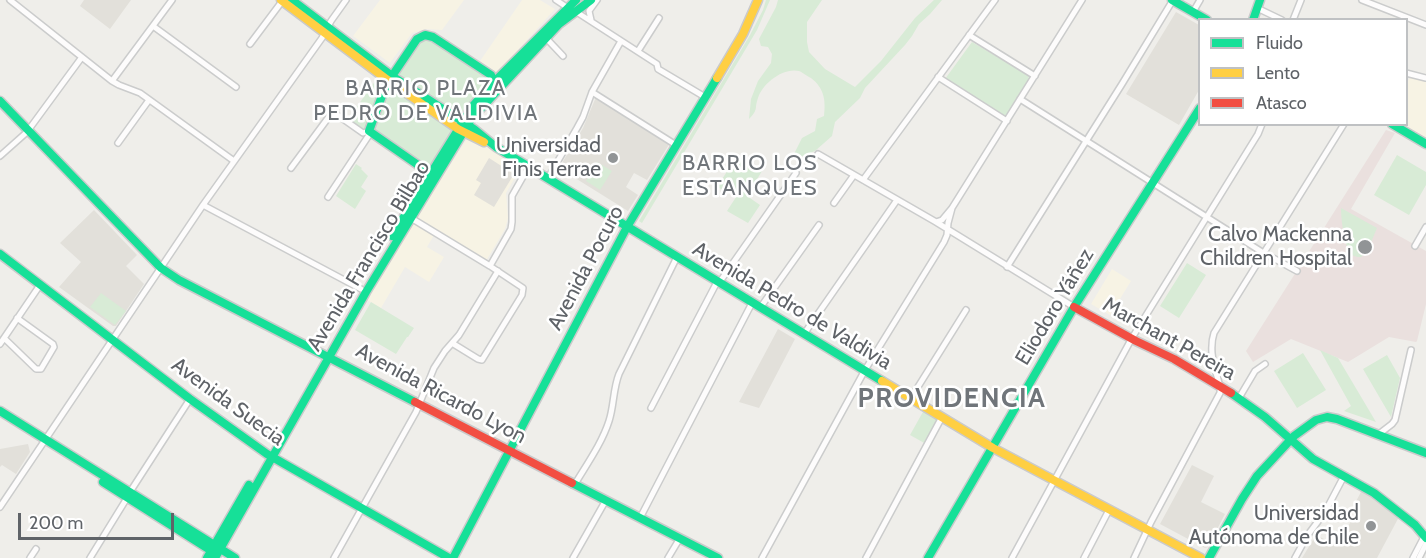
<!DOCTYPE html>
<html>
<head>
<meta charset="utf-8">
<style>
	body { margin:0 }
	#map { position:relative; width:1426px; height:558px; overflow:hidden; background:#efeeea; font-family:Cabin,sans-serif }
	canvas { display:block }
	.legend { position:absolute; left:1198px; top:18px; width:210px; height:108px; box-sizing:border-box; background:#fff; border:2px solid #bfc1c3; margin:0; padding:8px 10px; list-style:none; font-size:18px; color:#5f6368 }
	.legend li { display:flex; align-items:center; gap:12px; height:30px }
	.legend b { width:30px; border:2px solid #bfc1c3 }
	.scale { position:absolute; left:18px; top:513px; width:156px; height:27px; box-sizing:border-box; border:3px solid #5f6368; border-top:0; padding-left:8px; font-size:18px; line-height:21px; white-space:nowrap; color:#5f6368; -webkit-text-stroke:4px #fff; paint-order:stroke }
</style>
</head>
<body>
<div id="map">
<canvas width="1426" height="558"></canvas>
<ul class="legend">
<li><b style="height:8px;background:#16e098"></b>Fluido</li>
<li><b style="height:8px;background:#ffcf43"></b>Lento</li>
<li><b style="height:8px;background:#f24e42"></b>Atasco</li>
</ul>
<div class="scale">200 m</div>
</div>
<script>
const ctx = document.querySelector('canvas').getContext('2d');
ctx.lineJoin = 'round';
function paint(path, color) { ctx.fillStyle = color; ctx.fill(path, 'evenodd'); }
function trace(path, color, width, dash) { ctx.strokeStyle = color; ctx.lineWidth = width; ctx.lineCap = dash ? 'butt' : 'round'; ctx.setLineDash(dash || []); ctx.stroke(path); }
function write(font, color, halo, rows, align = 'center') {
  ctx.font = font + ' Cabin,sans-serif'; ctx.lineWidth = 5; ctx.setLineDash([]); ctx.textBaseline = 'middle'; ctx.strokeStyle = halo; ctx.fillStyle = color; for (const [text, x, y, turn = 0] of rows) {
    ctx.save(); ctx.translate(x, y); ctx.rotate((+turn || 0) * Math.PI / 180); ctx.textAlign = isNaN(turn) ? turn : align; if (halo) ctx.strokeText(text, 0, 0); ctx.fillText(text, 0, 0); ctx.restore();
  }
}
paint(new Path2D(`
	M380,0H464L442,30L426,29L412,33L390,63L353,36Z
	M522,0H540L555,9L497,73L480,61Z
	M1411,77L1426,80V140L1399,125L1406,124V83Z
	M467,139H472L520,166V169L506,193L508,218L505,229L486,261L417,220V216Z
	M412,224H415L434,235L427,247L444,257L429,282L405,267L381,308L367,300Z
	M1112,269L1131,281L1110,315L1091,304Z`), '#f7f3e4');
paint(new Path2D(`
	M84,0H131L110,29L80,6Z
	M1176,12L1199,25V90L1179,125L1126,94Z
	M596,97L670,143L647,180L634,173L626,187L638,195L628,211L559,168L583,128Z
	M489,158L514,174L494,207L474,195L481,183L476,180Z
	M94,210L137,255L126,266L144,284L116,326H113L59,287L81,262L60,243Z
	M778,329L795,339L759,408L739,402Z
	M28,444L30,452L16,474L2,465L0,467V449Z
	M1192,465L1214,476L1201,502L1225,514L1208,547L1205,548L1160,524Z
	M1362,490L1400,515L1377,558H1302L1316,535L1338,546L1353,517L1352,509Z`), '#e2e0da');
paint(new Path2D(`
	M1386,130L1395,133L1351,209L1426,251V304L1417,341L1416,342L1389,337L1348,362L1291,339L1253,362L1246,351Z`), '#eae0de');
paint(new Path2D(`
	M766,0H770L757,30L642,223L639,221L750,35L763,10Z
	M778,0H822L807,22V42L809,52L825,69L855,87L881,61L915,18L934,0H942L930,14L919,24L912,36L905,45L865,88L860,98L835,122L832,136L815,151L798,158L794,154L802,138L815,131L817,119L824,116C826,100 824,88 811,78C807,76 802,72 799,71C783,67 762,84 758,98C754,109 759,109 749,119L751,99L758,81L771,63L772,54L768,47L761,46L759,39L776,7Z
	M428,37L492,79L461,116L457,115L450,125L453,130L430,167L373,130L388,87L418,42Z
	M972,42L1028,75L1029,79L1007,115L1003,116L945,79Z
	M376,80L382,84L366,129L363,130L348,119Z
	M1397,155L1426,172V185L1409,215L1374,195Z
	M737,156L762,171L747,196L760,205L748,223L727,211L738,194L728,187L725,191L717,187Z
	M597,162L612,171L600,190L586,181Z
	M356,164L362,168L361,169L368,176L361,187L366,191L355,209L336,196Z
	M1341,208L1377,228L1367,252L1361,257C1356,257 1355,257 1351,254C1344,245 1341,219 1341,208Z
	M1187,263L1206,275L1179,318L1160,306Z
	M101,293L126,311L115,325L90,307Z
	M371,302L414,328L408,337H407L396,354L355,330Z
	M1320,350L1338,358L1376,422L1344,411L1351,406Z
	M1303,353L1326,390L1297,408L1274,371Z
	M1387,355L1400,378L1391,417L1363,369Z
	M924,410L940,419L926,444L910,435Z`), '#d8ebd6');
const street = new Path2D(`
	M10,0L112,81L119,85L140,93L234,161
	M556,0L568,8
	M1362,0L1426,25
	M1257,8L1282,20
	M575,11L657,64L658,69L705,97
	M1193,12L1200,0
	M591,20L589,11L597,0
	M1293,20L1301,0
	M153,26L236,87
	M969,35L1035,76
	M546,38L563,56
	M250,44L283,0
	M638,51L659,18
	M1406,73L1426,78
	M938,77L1007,121
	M112,81L172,0
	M592,92L676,145
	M1020,99L1262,252L1297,271
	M118,143L149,100
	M818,154L936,222L1074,307
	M0,156L27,132L82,57
	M291,168L331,114H336L363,133L369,131
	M548,178L577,128L583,117L592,92L621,41
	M863,180L995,0
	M328,197L371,132
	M834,203L854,175
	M203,205L361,289
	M411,218L490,266L523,288L522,295L482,360L478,359L452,343
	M936,222L942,220L952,208L1082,0
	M1415,246L1426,227
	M490,266L511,229L512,222V196L529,166
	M1007,267L1122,84L1173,0
	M719,283L796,173
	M760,308L819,225
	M804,334L897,200
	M4,338L36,369H41L54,347L53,344L17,318
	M0,344L40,285
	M911,398L966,310
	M1239,398L1255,371L1265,364
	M651,408L717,282
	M1379,434L1392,424L1395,420L1411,350
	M575,484C587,464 602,443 609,421C614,406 613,389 619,374L677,257
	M130,492L190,399
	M0,507L203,205L322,38L331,21L346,0
	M640,518L752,303
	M30,558L36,549
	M90,558L127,498
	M334,558L416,412L434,368L445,351L459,335L498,271
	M573,558L606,500
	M668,558L680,538
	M762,558L865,370L944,242L947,235L948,223L952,208
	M866,558L942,417
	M1012,558L1132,338L1258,134L1262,124
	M1084,558L1109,510
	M1134,558L1151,522L1220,393C1221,385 1218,380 1216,373C1212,361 1210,345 1214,333L1344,124
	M1295,558L1307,536L1325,512L1344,476
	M1413,558L1425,535
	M1419,558L1426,544`);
const fast = new Path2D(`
	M292,0L392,76L474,129L496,147L882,381
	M1172,0L1207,20
	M1253,20L1260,0
	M0,101L161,268L179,280L415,402
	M1392,124L1426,144
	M436,175L418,165L369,131L386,85L417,39L425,35L433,37L491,75L494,82V86
	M392,236L472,107L494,82L576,0
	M0,254L190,399L267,454L449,558
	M1231,393L1265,417L1313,459L1374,493L1415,525L1426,538
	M0,411L235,558
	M103,482L215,553
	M572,483L718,558
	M207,558L249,485
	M215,558L366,292L472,118L559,24L591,0
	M453,558L627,227L717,78
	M928,558L1074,307L1200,108
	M1209,558L1242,499L1257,476L1294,436L1316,420L1327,417L1337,419L1426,453`);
const slow = new Path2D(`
	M281,0L389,81L458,129L484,142
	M717,78L743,34L758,0
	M882,381L993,448L1201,558`);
const jam = new Path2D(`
	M1074,307L1136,341L1174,359L1231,393
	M415,402L572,483`);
trace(street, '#cbcccc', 8);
trace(fast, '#cacacb', 11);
trace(slow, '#cacacb', 11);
trace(jam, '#cacacb', 11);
trace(street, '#fdfcfc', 5);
trace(fast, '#16e098', 8);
trace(slow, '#ffcf43', 8);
trace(jam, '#f24e42', 8);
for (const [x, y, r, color] of [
	[613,158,6,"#919496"],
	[1365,247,8,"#919496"],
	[1371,526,6,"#919496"]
]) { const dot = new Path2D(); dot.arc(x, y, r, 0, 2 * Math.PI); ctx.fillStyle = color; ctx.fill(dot); trace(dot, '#fff', 2); }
write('21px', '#5f6368', '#fff', [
	["Universidad",601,146],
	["Finis Terrae",601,170],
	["Calvo Mackenna",1352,235],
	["Children Hospital",1352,259],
	["Universidad",1359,514],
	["Autónoma de Chile",1359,538]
], 'right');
write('21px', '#5f6368', '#fff', [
	["Avenida Francisco Bilbao",369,256,-59],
	["Avenida Pocuro",586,268,-62],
	["Avenida Pedro de Valdivia",792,306,31],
	["Eliodoro Yáñez",1055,307,-59],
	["Marchant Pereira",1169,339,29],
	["Avenida Ricardo Lyon",441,394,28],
	["Avenida Suecia",228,402,36]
]);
ctx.letterSpacing = '1.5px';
write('22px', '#70757a', '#fff', [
	["BARRIO PLAZA",426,89],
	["PEDRO DE VALDIVIA",426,114],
	["BARRIO LOS",750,164],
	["ESTANQUES",750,189]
]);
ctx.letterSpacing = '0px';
ctx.letterSpacing = '1.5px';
write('bold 27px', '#70757a', '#fff', [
	["PROVIDENCIA",952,399]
]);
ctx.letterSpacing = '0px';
</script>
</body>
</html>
